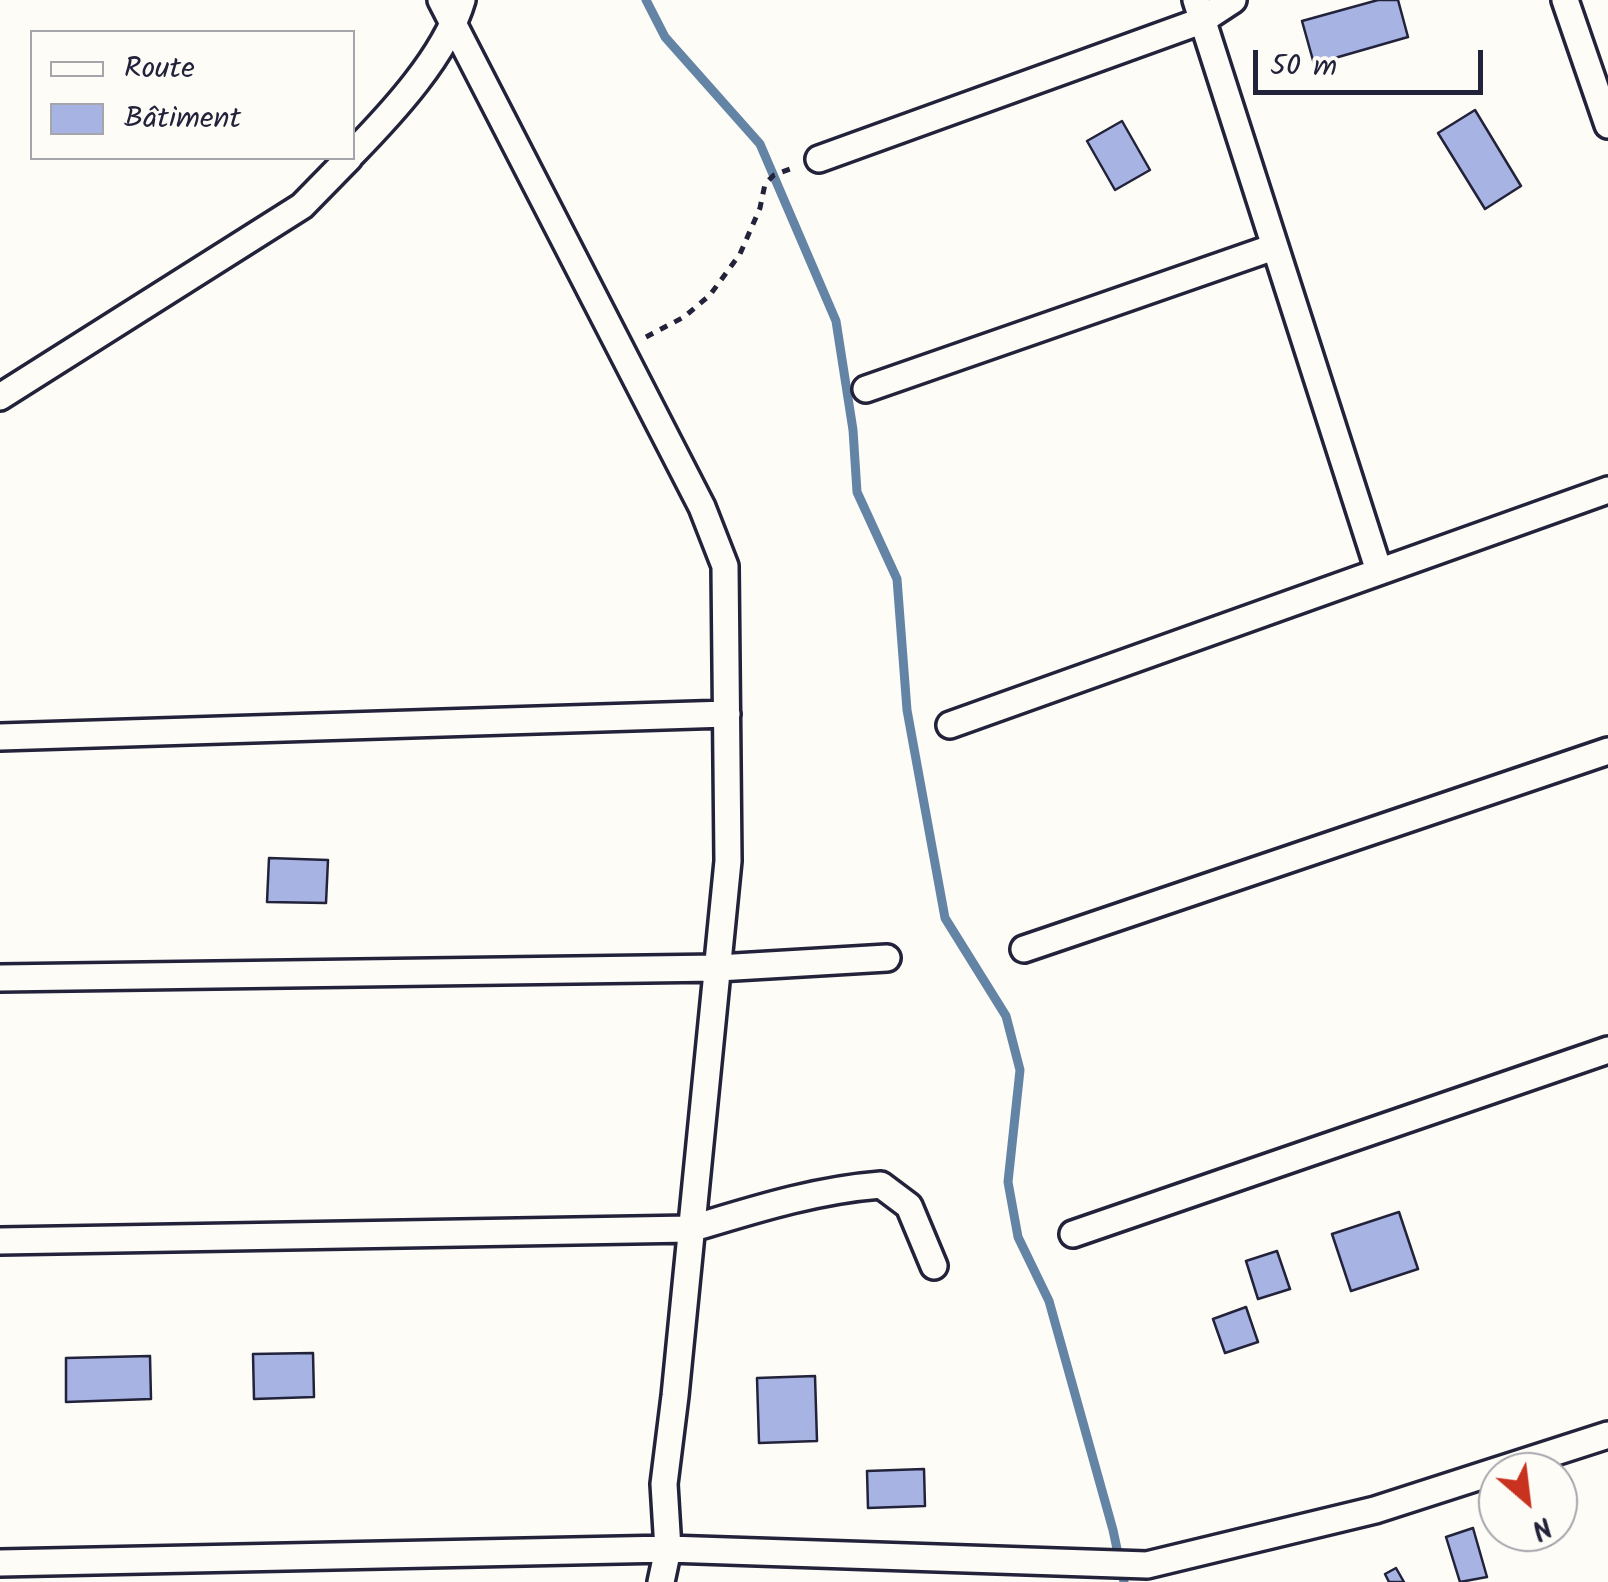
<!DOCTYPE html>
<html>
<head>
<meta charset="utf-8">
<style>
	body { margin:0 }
	#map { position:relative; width:1608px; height:1582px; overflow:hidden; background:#fdfcf7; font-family:Kalam,sans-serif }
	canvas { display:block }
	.legend { position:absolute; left:30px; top:30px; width:325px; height:130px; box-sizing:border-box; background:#fdfcf7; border:2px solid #a5a5ac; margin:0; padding:12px 18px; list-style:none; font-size:30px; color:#22223b }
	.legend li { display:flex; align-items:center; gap:20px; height:50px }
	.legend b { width:50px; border:2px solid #a5a5ac }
	.north { position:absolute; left:1478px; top:1452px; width:100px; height:100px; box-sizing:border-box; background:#fdfcf7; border:2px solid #a5a5ac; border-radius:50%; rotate:152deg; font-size:28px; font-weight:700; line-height:40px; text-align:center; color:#22223b }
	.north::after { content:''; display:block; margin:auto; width:35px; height:45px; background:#c8321e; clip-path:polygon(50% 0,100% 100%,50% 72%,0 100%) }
	.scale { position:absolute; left:1253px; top:50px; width:230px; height:45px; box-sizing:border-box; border:5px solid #22223b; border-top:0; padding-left:12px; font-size:30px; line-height:35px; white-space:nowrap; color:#22223b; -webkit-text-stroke:8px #fdfcf7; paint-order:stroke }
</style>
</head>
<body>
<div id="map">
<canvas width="1608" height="1582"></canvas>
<ul class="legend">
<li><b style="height:12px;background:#fdfcf7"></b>Route</li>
<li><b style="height:28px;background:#a7b3e3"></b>Bâtiment</li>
</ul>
<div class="north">N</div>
<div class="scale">50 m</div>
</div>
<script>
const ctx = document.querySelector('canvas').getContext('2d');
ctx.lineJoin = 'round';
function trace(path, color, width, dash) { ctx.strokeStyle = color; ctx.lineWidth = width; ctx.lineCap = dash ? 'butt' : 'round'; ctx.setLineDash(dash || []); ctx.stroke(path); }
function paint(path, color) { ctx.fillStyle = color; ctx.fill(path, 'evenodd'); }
trace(new Path2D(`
	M646,0L665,37L760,144L836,321L853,430L857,492L897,579L907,710L945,918L1006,1016L1020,1070L1008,1182L1018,1237L1049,1301L1113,1530L1124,1582`), '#6484a6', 9);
const building = new Path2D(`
	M1378,0H1398L1408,37L1314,64L1302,21Z
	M1475,110L1521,186L1485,209L1438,133Z
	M1122,121L1150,170L1115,190L1087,141Z
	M269,858L328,860L326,903L267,902Z
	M1399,1212L1418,1269L1351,1291L1332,1234Z
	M1277,1251L1290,1289L1258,1299L1246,1261Z
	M1246,1307L1258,1342L1225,1353L1213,1319Z
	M313,1353L314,1397L254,1399L253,1354Z
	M150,1356L151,1399L66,1402V1358Z
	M815,1376L817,1441L759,1443L757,1378Z
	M924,1469L925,1506L868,1508L867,1471Z
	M1473,1528L1487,1577L1460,1582L1446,1537Z
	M1396,1568L1404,1582H1389L1385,1574Z`);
paint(building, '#a7b3e3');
trace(building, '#22223b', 2.5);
const minor = new Path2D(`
	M441,0L702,507L725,566L728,861L675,1396L664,1484L668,1549L661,1582
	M1196,0L1379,571
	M1565,0L1608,125
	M352,154C392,113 446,55 462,0
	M819,159L1201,21L1233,0
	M866,389L1274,247
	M0,397L302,206L349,158
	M950,725L1608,490
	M0,737L727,714
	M1024,949L1608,751
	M0,978L718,968L887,958
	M1073,1234L1608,1050
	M0,1241L690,1229C753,1210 815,1190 881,1185L909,1206L934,1266
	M0,1563L668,1549L1147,1565L1375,1510L1608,1435`);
trace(minor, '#22223b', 32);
trace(new Path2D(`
	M646,337L684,317L710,295L740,254L760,208L765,184L774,175L793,168`), '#22223b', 5, [8, 8]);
trace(minor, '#fdfcf7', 25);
</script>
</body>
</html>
